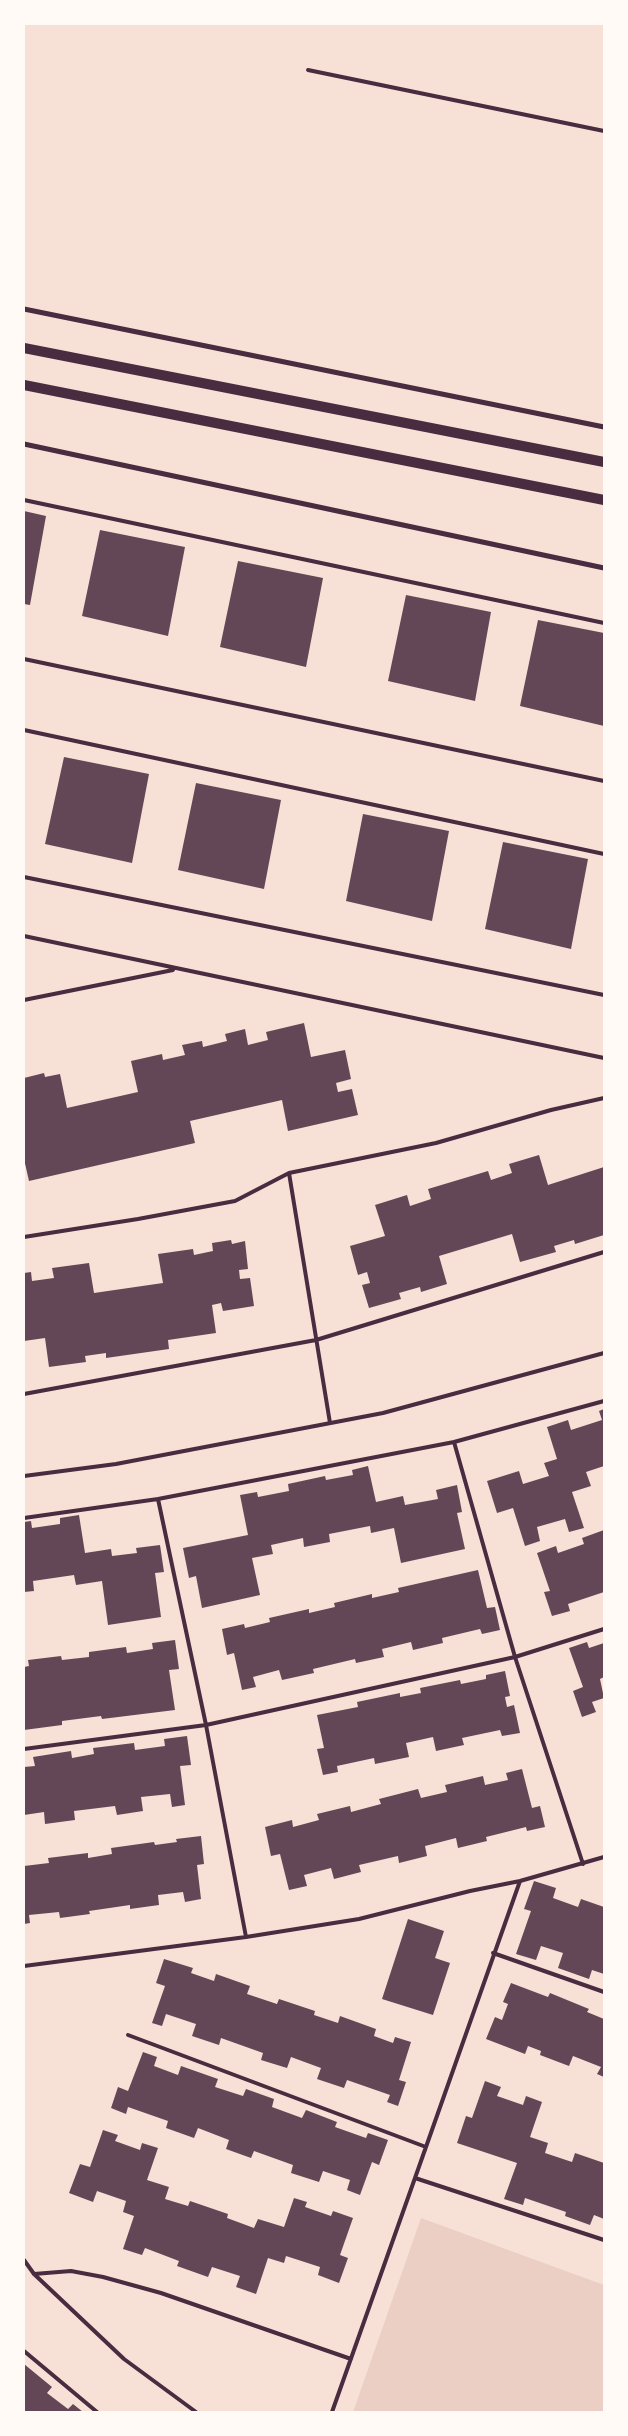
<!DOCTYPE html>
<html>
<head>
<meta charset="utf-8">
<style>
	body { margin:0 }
	#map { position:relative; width:628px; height:2436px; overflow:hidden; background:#f7e1d7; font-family:"Space Grotesk",sans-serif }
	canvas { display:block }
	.frame { position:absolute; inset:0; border:25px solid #fffaf5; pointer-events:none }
</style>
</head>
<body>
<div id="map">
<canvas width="628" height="2436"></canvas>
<div class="frame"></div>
</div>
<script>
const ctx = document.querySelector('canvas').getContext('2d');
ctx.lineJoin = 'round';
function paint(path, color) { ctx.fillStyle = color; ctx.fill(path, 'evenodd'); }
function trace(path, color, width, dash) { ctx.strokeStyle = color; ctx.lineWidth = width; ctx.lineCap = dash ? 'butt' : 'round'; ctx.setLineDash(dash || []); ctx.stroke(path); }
paint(new Path2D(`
	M421,2218L604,2285V2412H353Z`), '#ebcfc5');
paint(new Path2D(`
	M24,511L46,516L30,605L24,604Z
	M100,530L185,547L168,636L82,616Z
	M238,561L323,578L306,667L220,647Z
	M406,595L491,612L475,701L388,681Z
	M538,620L604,633V726L520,706Z
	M64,757L149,774L132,863L45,844Z
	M196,783L281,800L264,889L178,870Z
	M363,814L449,831L432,921L346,901Z
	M503,842L588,859L571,949L485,929Z
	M304,1023L311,1057L345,1050L351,1079L336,1083L338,1092L352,1089L358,1115L288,1131L282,1100L190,1121L195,1143L29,1181L24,1159V1078L44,1073L45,1077L60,1074L67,1108L138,1092L131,1061L162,1054L163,1060L185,1055L182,1045L202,1041L203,1047L227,1041L225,1034L245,1029L248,1045L268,1040L266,1032Z
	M539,1155L548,1185L604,1167V1235L575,1244L574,1240L554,1246L556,1252L520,1262L512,1234L439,1256L447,1284L421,1292L420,1287L399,1293L401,1299L369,1308L362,1285L370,1283L367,1272L358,1275L350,1246L385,1236L375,1205L407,1195L410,1206L431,1199L428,1189L488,1171L491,1180L512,1173L509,1164Z
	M231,1240L232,1244L245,1241L248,1269L239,1270L240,1279L250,1278L254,1306L223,1311L221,1303L212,1305L216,1333L168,1340L169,1349L106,1358V1353L85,1356L86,1362L49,1367L45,1338L24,1341V1273L31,1272L32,1281L54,1278L52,1268L89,1263L94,1293L163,1283L158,1254L193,1249L194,1255L213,1251L212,1243Z
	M604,1409V1466L586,1472L591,1486L572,1492L584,1528L569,1532L565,1519L537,1527L540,1541L525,1546L513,1508L497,1513L487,1481L519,1471L523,1484L549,1476L544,1463L557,1459L547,1427L568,1420L571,1430L602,1420L599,1411Z
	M368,1466L376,1502L403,1496L405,1505L438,1499L436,1490L457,1485L462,1512L457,1513L465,1549L401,1563L394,1528L371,1533L370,1526L329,1534L330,1542L304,1547L303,1538L271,1545L273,1554L252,1558L260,1595L202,1608L196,1576L189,1578L183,1548L248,1535L240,1495L257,1492L258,1497L289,1491L288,1484L325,1476L326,1480L353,1475L352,1470Z
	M79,1515L85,1553L111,1549L112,1556L137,1553L136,1548L160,1545L164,1572L155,1573L161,1617L108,1625L102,1581L76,1585L74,1575L33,1581L34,1591L24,1592V1522L31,1521L32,1528L60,1524V1518Z
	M604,1530V1592L568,1604L570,1611L552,1616L544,1592L550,1591L537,1553L556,1546L558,1553L584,1544L582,1538Z
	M478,1570L487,1608L495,1607L500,1630L482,1634L480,1629L442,1638L443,1643L413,1650L411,1642L382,1649L384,1657L356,1663L355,1659L313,1669L314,1673L282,1680L279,1670L253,1677L256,1687L242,1690L234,1653L227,1655L222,1629L244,1624L245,1628L270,1622L269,1618L309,1609V1613L335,1607L334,1603L372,1594V1598L399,1592L398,1588Z
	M175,1640L179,1669L169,1670L175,1710L102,1719L101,1716L62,1721V1725L24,1730V1667L29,1666L28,1660L61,1656L62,1660L89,1657V1652L126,1647L127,1653L153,1649L152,1643Z
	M587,1642L589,1648L604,1643V1677L600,1679L604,1698L592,1702L596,1712L582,1717L573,1691L583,1687L569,1648Z
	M505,1671L510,1696L505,1697L507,1707L514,1705L520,1733L502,1736L500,1730L462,1738L464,1745L436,1751L433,1737L406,1743L409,1757L375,1764L374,1758L337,1766L338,1772L323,1775L317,1749L324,1748L317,1715L358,1707L357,1702L400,1693V1697L421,1693L420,1688L460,1680L461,1684L486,1679V1675Z
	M187,1736L191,1765L180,1766L185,1805L172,1807L170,1794L141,1797L143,1811L117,1815L115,1806L74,1811L75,1820L45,1824L44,1812L24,1815V1767L35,1766L33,1757L71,1751L72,1758L94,1754L93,1748L134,1743L135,1750L165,1746L164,1739Z
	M522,1769L532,1808L540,1806L545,1827L527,1831L526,1827L486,1837L487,1841L458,1848L456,1838L425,1846L427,1856L399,1863L398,1856L359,1865L361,1872L334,1879L331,1868L304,1875L307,1886L289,1890L280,1854L271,1856L265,1827L292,1820L293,1827L319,1820L317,1814L350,1806L351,1812L381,1804L379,1799L418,1789L421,1798L447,1792L445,1785L483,1776L485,1785L508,1780L506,1773Z
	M201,1836L204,1864L197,1865L201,1899L185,1902L183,1892L158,1895L159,1905L130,1909V1905L89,1911L90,1914L60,1918L59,1912L29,1915L30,1923L24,1924V1866L49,1863L48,1858L88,1853V1858L112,1854L111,1848L154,1842L155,1845L177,1842L176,1839Z
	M534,1881L556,1888L553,1898L578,1907L581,1899L604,1907V1974L592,1970L589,1979L558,1968L563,1953L541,1946L536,1960L516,1954L531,1911L524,1909Z
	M408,1919L444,1931L435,1958L450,1963L433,2015L382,1999Z
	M164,1959L193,1968L191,1973L214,1981L216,1974L250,1986L247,1994L277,2004L279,1999L315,2011L314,2015L338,2023L340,2016L376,2029L374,2036L393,2043L395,2037L411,2042L399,2080L406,2082L398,2106L387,2102L390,2095L347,2080L344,2088L317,2079L321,2068L291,2057L287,2068L261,2060L263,2053L221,2038L219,2045L192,2036L196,2024L166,2014L162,2026L152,2023L165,1986L156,1983Z
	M511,1983L548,1997L550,1993L589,2009L587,2012L604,2019V2077L597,2074L601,2067L573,2056L569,2066L540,2055L541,2051L528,2046L525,2054L486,2039L495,2017L502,2020L508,2004L503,2002Z
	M143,2052L157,2057L154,2066L178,2075L181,2066L218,2079L215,2087L243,2096L246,2089L274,2099L272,2107L302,2118L306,2110L337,2122L335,2127L366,2138L368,2133L388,2140L379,2165L372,2162L360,2195L347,2190L350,2180L323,2171L319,2182L291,2173L293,2165L254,2151L251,2158L226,2149L229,2140L198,2128L194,2138L166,2128L168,2121L128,2107L126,2114L111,2108L118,2087L128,2091Z
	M485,2081L501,2087L497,2096L523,2105L526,2096L542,2102L530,2137L548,2143L545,2153L572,2162L575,2153L604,2163V2219L594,2215L590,2225L565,2216L566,2212L525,2198L523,2205L504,2199L517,2163L457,2143L466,2116L472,2118Z
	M103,2130L118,2135L115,2141L140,2150L142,2143L158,2148L147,2180L169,2187L165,2199L188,2206L190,2201L228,2214L227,2218L254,2228L258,2219L284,2227L294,2198L307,2202L305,2207L331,2216L333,2211L353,2218L340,2255L348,2258L339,2283L318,2275L320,2267L286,2256L284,2263L268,2258L256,2294L236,2287L240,2276L212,2267L208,2277L177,2266L179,2261L145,2248L142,2255L123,2249L134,2216L123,2212L126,2201L97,2191L93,2202L69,2193L80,2164L90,2167Z
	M24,2364L52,2387L47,2393L68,2409L73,2404L83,2412H24Z`), '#644757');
trace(new Path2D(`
	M308,70L604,131
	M24,500L604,623
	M24,659L604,781
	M24,730L604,854
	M24,877L604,995
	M24,936L604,1058
	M24,1000L173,970
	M289,1173L330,1423
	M24,1237L138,1219L235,1201L289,1173L436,1143L551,1110L604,1098
	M24,1394L316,1340L604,1252
	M24,1476L116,1464L383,1413L604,1353
	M158,1499L206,1725L246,1937
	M24,1518L158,1499L454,1442
	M24,1749L206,1725L515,1657L604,1629
	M583,1864L515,1657L454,1442L604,1401
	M493,1953L604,1992
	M24,1966L246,1937L359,1919L470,1891L520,1881L604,1857
	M128,2035L426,2147
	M415,2178L520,1881
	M24,2260L34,2274L124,2359L196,2412
	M34,2274L71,2271L103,2277L161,2293L351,2359
	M24,2351L97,2412
	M332,2412L415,2178L604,2240`), '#4a2c40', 4);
trace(new Path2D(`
	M24,309L604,427
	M24,444L604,568`), '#4a2c40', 5);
trace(new Path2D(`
	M24,348L604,462
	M24,385L604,500`), '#4a2c40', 10);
</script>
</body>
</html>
